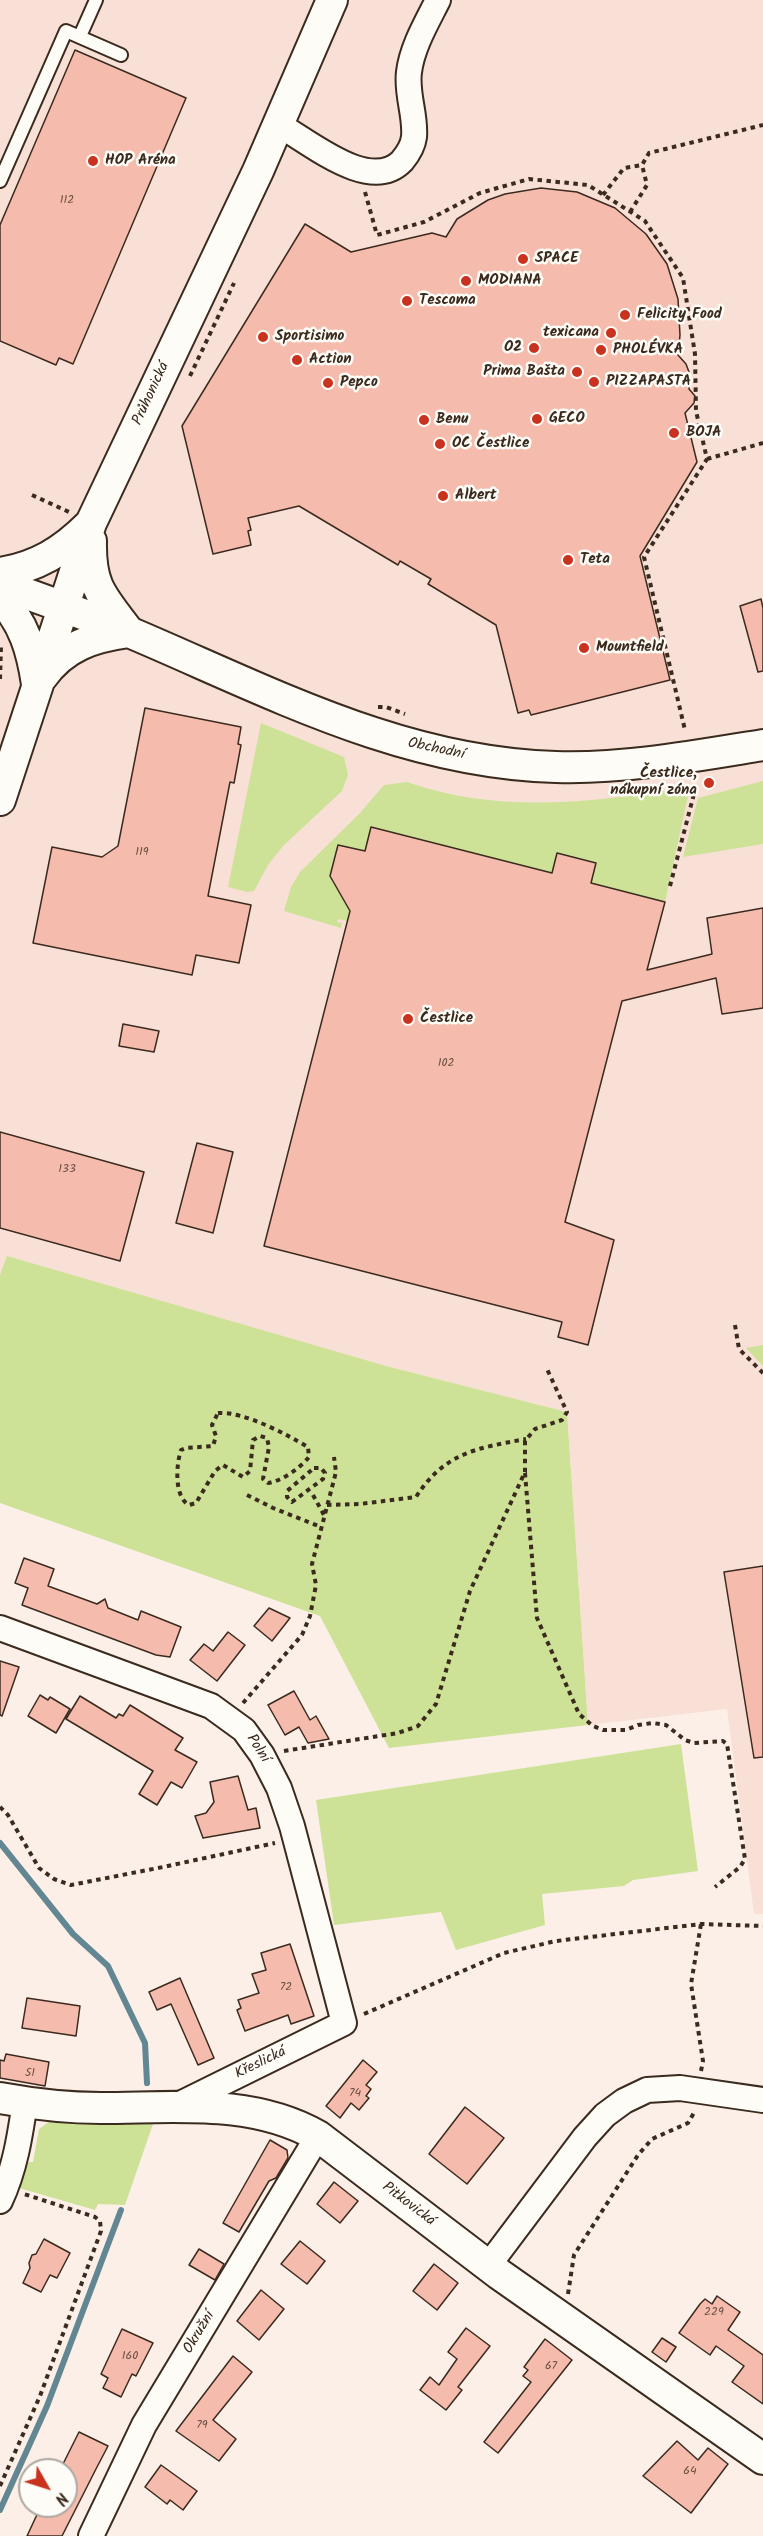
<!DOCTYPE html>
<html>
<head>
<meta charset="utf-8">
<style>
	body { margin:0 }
	#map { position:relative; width:763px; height:2536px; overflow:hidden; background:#fbefe8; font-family:Kalam,sans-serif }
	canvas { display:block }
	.north { position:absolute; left:18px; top:2458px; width:60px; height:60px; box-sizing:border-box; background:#fdfcf7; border:2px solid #afa8a0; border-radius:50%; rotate:129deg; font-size:16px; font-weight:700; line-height:24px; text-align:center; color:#3b2a1e }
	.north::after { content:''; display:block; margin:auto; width:21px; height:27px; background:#c8321e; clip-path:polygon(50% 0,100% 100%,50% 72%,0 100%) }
</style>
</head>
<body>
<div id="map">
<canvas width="763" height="2536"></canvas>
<div class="north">N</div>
</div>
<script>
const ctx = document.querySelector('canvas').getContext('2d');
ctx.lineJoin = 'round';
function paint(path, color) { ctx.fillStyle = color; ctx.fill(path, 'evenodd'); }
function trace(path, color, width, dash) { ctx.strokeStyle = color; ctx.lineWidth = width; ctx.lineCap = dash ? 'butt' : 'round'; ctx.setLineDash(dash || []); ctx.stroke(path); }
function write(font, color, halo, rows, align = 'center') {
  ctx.font = font + ' Kalam,sans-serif'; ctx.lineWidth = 5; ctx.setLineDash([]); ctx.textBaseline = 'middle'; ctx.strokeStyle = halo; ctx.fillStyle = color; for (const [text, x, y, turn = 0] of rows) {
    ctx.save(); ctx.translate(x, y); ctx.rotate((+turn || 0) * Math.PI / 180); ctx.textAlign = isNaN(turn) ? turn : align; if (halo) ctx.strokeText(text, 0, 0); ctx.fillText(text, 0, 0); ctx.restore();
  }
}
paint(new Path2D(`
	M0,0H763V1914H754L727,1709L588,1725L567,1412L386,1366L0,1275Z`), '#f9e0d6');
paint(new Path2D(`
	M261,723L344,757L348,775L342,791L283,846L268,865L254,891L247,892L228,887Z
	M763,781V844L683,857L698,798Z
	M407,782C501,815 595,802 690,787L665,902L591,883L557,854L552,873L371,827L365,851L338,845L331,876L343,900L352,902L347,921L338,919L337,922L342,923L341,928L284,911L291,887L300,872L360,813L384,785Z
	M7,1256L386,1366L567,1412L588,1725L389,1748L320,1616L0,1503V1275Z
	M763,1345V1366L746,1348Z
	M681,1744L698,1871L633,1880L624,1886L542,1894L545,1925L456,1950L441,1912L334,1925L316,1800Z
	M51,2120L153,2124L125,2205L98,2204L95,2210L19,2188L28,2162H33L39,2129Z`), '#cde297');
trace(new Path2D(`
	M0,1843L73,1934L108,1966L145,2043L147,2083
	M0,2510L47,2406L121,2210`), '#638792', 6);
const building = new Path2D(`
	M75,50L186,98L73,364L59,358L56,365L0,341V225Z
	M541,188L577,192L615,208L646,234L667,264L678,299L680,335L678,355L686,364L689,372V389L695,396L694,403L685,413L697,462L640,556L670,680L531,715L529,710L518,713L496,625L428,584L431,579L400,561L398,565L299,506L248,518L251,530L248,531L251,545L213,554L182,426L305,224L351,252L432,233L446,237L457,219L488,200L505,194Z
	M761,599L763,608V671L758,672L740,606Z
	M145,708L241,727L238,744L241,745L234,783L230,782L208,896L251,905L239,963L196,955L192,975L33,943L52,847L102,857L118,846Z
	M371,827L552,873L557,853L596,863L591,883L665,902L647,970L712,954L707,918L763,908V1008L722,1014L716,978L622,1001L565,1222L614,1240L588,1345L558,1337L562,1322L264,1246L350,911L330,876L338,845L365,851Z
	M123,1024L159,1031L154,1052L119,1046Z
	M0,1132L144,1172L120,1261L0,1228Z
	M197,1143L233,1152L213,1233L176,1223Z
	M24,1558L54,1569L48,1586L97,1604L105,1599L108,1608L138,1620L141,1611L181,1627L170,1657L156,1655L22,1605L28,1588L15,1583Z
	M763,1566V1757L754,1758L724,1572Z
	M269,1608L290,1618L272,1641L254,1626Z
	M228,1632L245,1645L217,1681L190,1660L204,1644L213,1651Z
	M0,1661L19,1667L2,1716L0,1715Z
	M294,1691L310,1720L316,1716L329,1739L308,1743L299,1727L285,1735L268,1705Z
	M40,1695L48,1700L50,1697L70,1709L56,1733L28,1716Z
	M80,1696L116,1718L119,1714L123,1716L130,1705L183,1738L175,1750L197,1762L182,1788L171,1782L157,1805L139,1794L153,1771L66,1719Z
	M238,1776L248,1810L256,1808L260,1828L203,1838L195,1816L206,1813L214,1802L210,1782Z
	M290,1944L314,2016L291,2024L288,2015L245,2031L237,2010L241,2008L238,2000L259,1993L252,1974L266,1970L261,1953Z
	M180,1978L214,2058L198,2065L171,2004L157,2010L149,1992Z
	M27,1998L80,2006L76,2036L22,2028Z
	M6,2054L49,2062L45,2086L0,2078V2060L4,2061Z
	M363,2060L377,2072L366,2085L371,2089L366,2096L369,2098L359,2110L351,2103L340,2118L326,2106Z
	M465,2107L504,2138L467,2184L429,2154Z
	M270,2140L287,2150L288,2158L276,2178L269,2181L239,2232L223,2223Z
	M334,2182L358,2201L340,2223L317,2204Z
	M44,2239L70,2253L57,2278L50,2275L41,2292L23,2283L30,2268L29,2263L32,2255L36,2254Z
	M300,2241L325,2261L307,2284L281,2264Z
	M199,2249L224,2264L215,2280L189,2265Z
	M434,2264L458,2283L437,2310L413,2291Z
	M261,2290L284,2309L259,2340L237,2321Z
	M717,2296L740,2312L728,2330L763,2355V2404L732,2382L744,2366L716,2346L710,2355L679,2333L700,2304L705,2299L712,2304Z
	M466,2328L490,2346L458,2387L462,2390L446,2410L420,2390L430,2377L439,2385L457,2359L448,2352Z
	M122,2329L153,2343L136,2376L132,2374L121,2397L103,2388L108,2378L101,2374Z
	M662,2338L676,2347L666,2362L652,2352Z
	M545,2339L572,2360L498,2453L484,2442L531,2382L523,2376L528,2370L524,2367Z
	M233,2356L252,2372L213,2420L236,2439L219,2461L176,2431Z
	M79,2432L108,2446L97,2467L62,2536H27L41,2506H66V2470H60Z
	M677,2441L698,2460L708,2448L728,2464L691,2513L643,2476Z
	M161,2465L197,2491L183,2510L170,2500L167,2504L145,2487Z`);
paint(building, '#f5bcad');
trace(building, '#3b2a1e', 1.5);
const service = new Path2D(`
	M80,36L96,0
	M0,181L66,31L121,55`);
const minor = new Path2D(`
	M279,125C310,142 370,194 402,161C407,155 413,145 414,137C416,115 406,94 409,72C412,47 427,22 438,0
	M0,1628L211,1706L244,1730L262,1755L279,1788L292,1826L344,2023L178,2105
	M0,2201C15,2169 20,2136 25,2102
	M488,2266L585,2137L605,2115L624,2101L647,2090L680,2088L763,2100
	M91,2536L144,2425L318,2136`);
const tertiary = new Path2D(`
	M91,541C90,587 102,596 129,632
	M0,573C37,567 63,551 89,525
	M0,584C45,601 92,616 136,635C272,693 404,763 556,767C625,769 695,756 763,745
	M0,598C24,622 32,651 37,684
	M42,677C64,646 93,637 129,632
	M0,800L91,523L258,171L332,0
	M0,2098C33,2104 68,2108 101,2108C173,2108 252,2098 318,2136L499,2274L763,2459`);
trace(service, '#3b2a1e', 16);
trace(minor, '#3b2a1e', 28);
trace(tertiary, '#3b2a1e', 34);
trace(new Path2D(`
	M365,192L377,235L424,222L480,193L529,179L588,185L645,221L683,278L695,354L696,411L707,459L644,557L685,730
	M603,195L624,168L642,165
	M630,212L647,185L642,165L649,153L763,125
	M190,376L234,283
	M707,459L763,443
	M32,495L69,512
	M0,679L1,647
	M378,707H386L405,714
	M670,886L695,790
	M735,1325L739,1349L763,1373
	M218,1413C243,1411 286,1434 308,1447L309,1457C300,1468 282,1481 268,1483L263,1479L269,1447L267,1438L260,1436L253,1440L250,1471L243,1477L223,1465L215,1471L196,1503L189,1505C174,1497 176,1465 181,1450L186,1448L213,1446L216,1436L212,1425Z
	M314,1468H321L325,1473L323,1479L292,1502L287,1497V1491Z
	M525,1473L537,1618L579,1714L593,1726L603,1730H626L638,1725L653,1723L666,1725L685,1740L694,1743L723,1741L727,1744L745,1859L740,1867L715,1887
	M247,1495L273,1508L321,1527
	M313,1495L324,1515
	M327,1505L360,1504L416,1497C445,1452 478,1448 526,1439
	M243,1703L302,1635L310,1616L316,1585L312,1564L336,1472L334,1457
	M284,1751L398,1733L418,1726L436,1704L470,1591L525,1472V1441L535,1429L562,1420L567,1412L546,1367
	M0,1807L8,1815L39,1868L54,1879L71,1885L163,1867L275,1843
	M364,2014L504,1953L556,1941L701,1924L763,1926
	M701,2071L703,2061L691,1984L701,1924
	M568,2294L574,2255L638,2155L652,2139L688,2123L695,2111
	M0,2486L40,2396L101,2231L100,2221L95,2217L24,2194`), '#3b2a1e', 4, [4.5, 4.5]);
trace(service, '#fdfcf7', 12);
trace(minor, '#fdfcf7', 24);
trace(tertiary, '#fdfcf7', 30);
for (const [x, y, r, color] of [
	[93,161,6,"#c8321e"],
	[523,259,6,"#c8321e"],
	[466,281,6,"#c8321e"],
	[407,301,6,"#c8321e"],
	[625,315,6,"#c8321e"],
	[611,333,6,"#c8321e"],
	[263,337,6,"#c8321e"],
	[534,348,6,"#c8321e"],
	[601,350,6,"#c8321e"],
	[297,360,6,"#c8321e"],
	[577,372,6,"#c8321e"],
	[594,382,6,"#c8321e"],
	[328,383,6,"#c8321e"],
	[537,419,6,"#c8321e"],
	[424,420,6,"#c8321e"],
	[674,433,6,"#c8321e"],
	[440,444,6,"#c8321e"],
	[443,496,6,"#c8321e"],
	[568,560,6,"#c8321e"],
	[584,648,6,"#c8321e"],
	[709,783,6,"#c8321e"],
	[408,1019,6,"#c8321e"]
]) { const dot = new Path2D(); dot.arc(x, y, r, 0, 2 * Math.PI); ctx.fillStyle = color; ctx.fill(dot); trace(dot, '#fdfcf7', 2); }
write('12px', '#6a4e42', null, [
	["112",67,201],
	["119",142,853],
	["102",446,1064],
	["133",67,1170],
	["72",286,1988],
	["51",30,2074],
	["74",355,2094],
	["229",714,2313],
	["160",130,2357],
	["67",551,2367],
	["79",202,2426],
	["64",690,2472]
]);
write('bold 15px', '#3b2a1e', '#fdfcf7', [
	["HOP Aréna",105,161],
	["SPACE",535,259],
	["MODIANA",478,281],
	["Tescoma",419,301],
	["Felicity Food",637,315],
	["texicana",599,333,"right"],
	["Sportisimo",275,337],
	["O2",522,348,"right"],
	["PHOLÉVKA",613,350],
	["Action",309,360],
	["Prima Bašta",565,372,"right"],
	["PIZZAPASTA",606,382],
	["Pepco",340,383],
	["GECO",549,419],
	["Benu",436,420],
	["BOJA",686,433],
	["OC Čestlice",452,444],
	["Albert",455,496],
	["Teta",580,560],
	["Mountfield",596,648],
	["Čestlice,",697,774,"right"],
	["nákupní zóna",697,791,"right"],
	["Čestlice",420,1019]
], 'left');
write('15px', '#3b2a1e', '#fdfcf7', [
	["Průhonická",152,394,-65],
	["Obchodní",436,750,12],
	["Polní",257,1749,57],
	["Křeslická",261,2064,-26],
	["Pitkovická",408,2205,37],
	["Okružní",200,2333,-59]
]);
</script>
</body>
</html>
